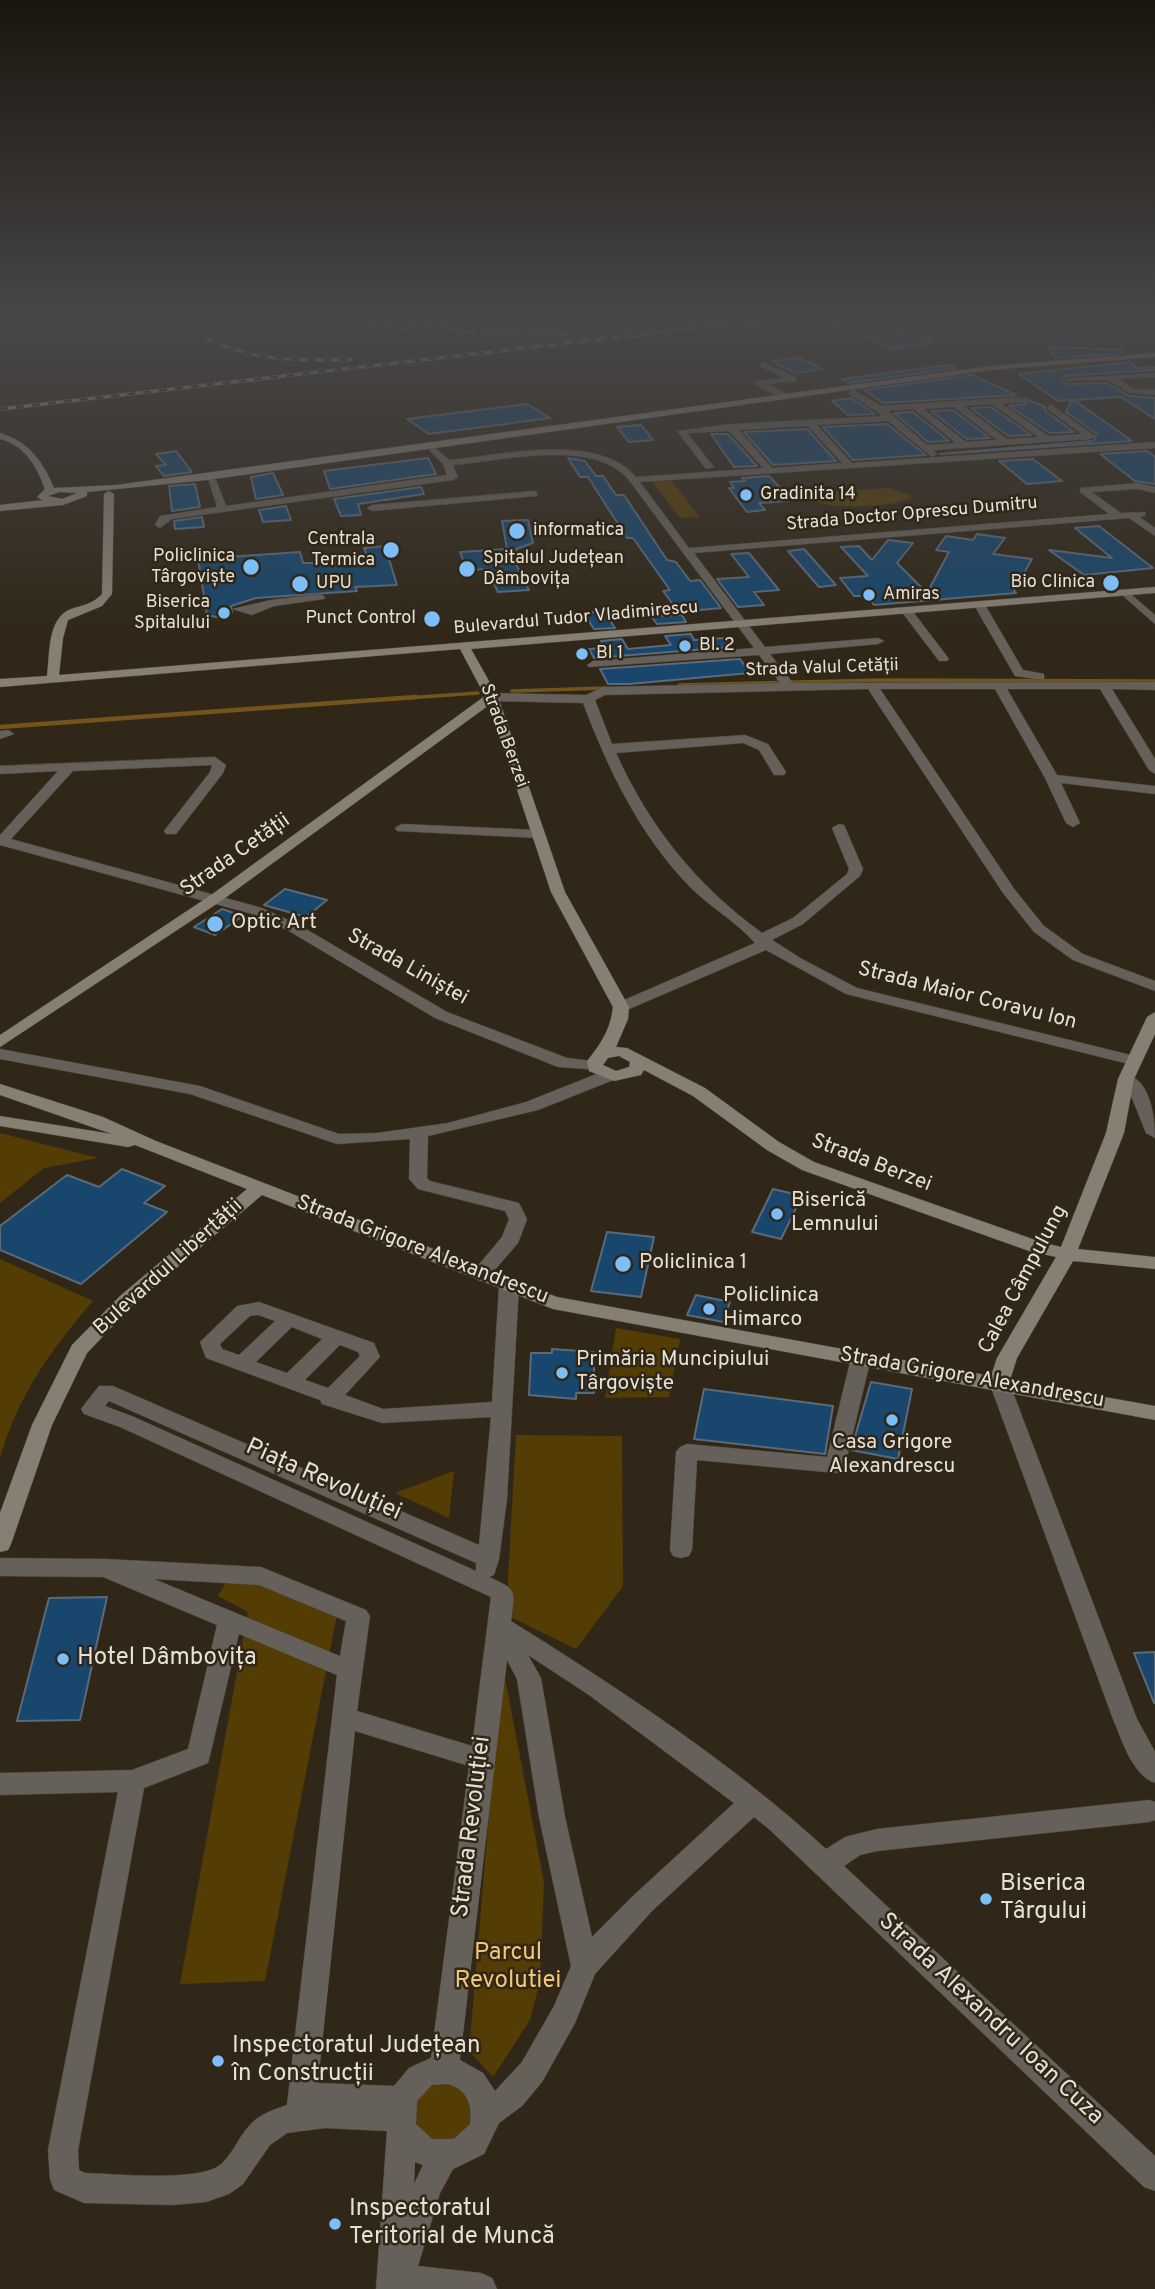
<!DOCTYPE html>
<html>
<head>
<meta charset="utf-8">
<style>
	body { margin:0 }
	canvas { display:block; background:#302718 }
</style>
</head>
<body>
<canvas width="1155" height="2289"></canvas>
<script>
const ctx = document.querySelector('canvas').getContext('2d');
ctx.lineJoin = 'round';
function paint(path, color) { ctx.fillStyle = color; ctx.fill(path, 'evenodd'); }
function trace(path, color, width, dash) { ctx.strokeStyle = color; ctx.lineWidth = width; ctx.lineCap = dash ? 'butt' : 'round'; ctx.setLineDash(dash || []); ctx.stroke(path); }
function write(font, color, halo, rows, align = 'center') {
  ctx.font = font + ' Overpass,sans-serif'; ctx.lineWidth = 5; ctx.setLineDash([]); ctx.textBaseline = 'middle'; ctx.strokeStyle = halo; ctx.fillStyle = color; for (const [text, x, y, turn = 0] of rows) {
    ctx.save(); ctx.translate(x, y); ctx.rotate((+turn || 0) * Math.PI / 180); ctx.textAlign = isNaN(turn) ? turn : align; if (halo) ctx.strokeText(text, 0, 0); ctx.fillText(text, 0, 0); ctx.restore();
  }
}
paint(new Path2D(`
	M671,480L700,517L680,518L652,482Z
	M890,488L912,496C901,508 826,510 813,500L823,493Z
	M0,1133L98,1158L44,1168L0,1203Z
	M0,1259L93,1301C50,1351 18,1395 0,1458Z
	M616,1328L680,1339L669,1397L605,1398Z
	M516,1435L622,1436L623,1586L576,1649L506,1615Z
	M454,1471L449,1518L395,1493Z
	M226,1582L253,1583L337,1615L265,1981L180,1984L248,1612L218,1596Z
	M502,1662L544,1882L540,1981L530,2020L493,2077L469,2051Z
	M414 2112a29 29 0 1 1 58 0a29 29 0 1 1-58 0Z`), '#543c05');
trace(new Path2D(`
	M679,685L881,680L1155,681
	M512,691L606,688
	M392,699L478,693`), '#71551b', 3.5);
trace(new Path2D(`
	M0,727L416,697`), '#71551b', 4.5);
const building = new Path2D(`
	M824,318H877L933,343L893,349Z
	M1048,347L1122,350L1124,353L1055,358Z
	M800,358L823,369L795,373L772,361Z
	M1131,362L1136,368L1155,367V370L1064,376L1061,380L1068,384L1107,383L1129,396L1155,398V419L1121,397L1074,400L1132,441L940,454L1093,441L1097,434L1066,412L1072,400L1058,401L1019,374Z
	M949,365L956,368L849,383L842,379Z
	M972,375L1016,395L883,403L864,390Z
	M851,398L875,414L848,415L832,401Z
	M1024,398L1045,407V411L1074,432L1050,433L1009,406L1025,404Z
	M527,404L550,418L429,434L407,419Z
	M991,407L1031,435L1008,436L971,408Z
	M953,410L990,438L967,439L931,411Z
	M913,412L949,441L928,442L894,413Z
	M887,424L926,455L853,460L823,427Z
	M641,425L653,440L629,442L617,427Z
	M807,429L836,461L773,465L744,432Z
	M711,434H728L757,466L734,467Z
	M176,451L192,472L164,476L156,466L166,465L156,454Z
	M1147,451L1155,457V484L1135,481L1100,454Z
	M428,458L436,474L330,489L324,471Z
	M568,458L585,461L596,476H603L616,495H624L667,560L676,562L690,581L700,580L721,608L679,612L663,591L670,590L633,538H627L588,477H580Z
	M1033,459L1062,481L1027,484L999,461Z
	M273,473L283,495L256,499L251,477Z
	M769,476L787,495H782L788,501L759,503L765,510L747,512L729,488H734L730,482L745,481L742,478Z
	M195,484L200,507L172,511L169,486Z
	M421,487L424,494L358,504L361,515L341,516L334,499Z
	M286,506L291,520L263,522L259,510Z
	M202,517L204,527L175,529L174,521Z
	M528,520L533,543L516,549L521,563L516,564L529,590L498,592L487,569L467,570L460,552L507,549L502,521Z
	M1099,526L1153,568L1084,575L1049,550L1112,558L1075,528Z
	M977,534L1005,538L993,554L1032,559L1014,591L1016,593L874,605L867,596H854L840,578L868,576L841,547L859,546L872,560L888,540L913,543L897,563L927,593L949,552L936,550L946,536L973,540Z
	M385,546L397,585L355,587L357,591L256,598L231,606L232,612L221,618L207,615L198,559L300,552L303,563H369L364,548Z
	M804,549L836,585L819,587L788,551Z
	M749,553L779,590L754,592L764,605L738,607L717,579L749,577L731,554Z
	M604,611L615,628L594,629L584,613Z
	M682,615L686,622L657,624L651,616Z
	M691,634L694,640L725,638L732,647L594,658L589,649L605,648L601,641L622,639L628,649L671,645L665,636Z
	M740,659L750,673L629,684H608L600,669Z
	M285,889L327,900L306,917L264,905Z
	M222,909L243,916L215,935L194,927Z
	M122,1169L165,1186L144,1203L167,1212L81,1284L0,1250V1226L67,1175L99,1187Z
	M773,1189L802,1196L781,1239L752,1232Z
	M607,1232L654,1237L641,1297L591,1291Z
	M696,1295L730,1302L723,1322L687,1315Z
	M552,1349L594,1352V1393H576V1399L529,1395L531,1353H552Z
	M871,1382L912,1389L898,1459L851,1450Z
	M704,1389L833,1406L825,1454L694,1439Z
	M107,1597L80,1720L17,1721L49,1598Z
	M1155,1652V1703H1154L1134,1653Z`);
paint(building, '#18466c');
trace(building, '#5b6a79', 2);
const street = new Path2D(`
	M763,362L796,377V381L768,384L789,395V399H783L756,385V381L784,378L760,366Z
	M1155,373V377L1119,379L1134,389H1155V395L1129,393L1108,380L1068,381L1064,379Z
	M852,389L882,406L1020,397L1023,402L1002,404L1049,436L1082,434L1047,409L1050,404L1095,436L1091,439L933,450L937,454L932,457L888,421L817,425L852,463L1155,442V448L640,482L689,548L1109,514L1080,492V488L1138,483L1155,487V493L1138,489L1092,492L1121,513L1145,512V516L1140,517L1155,528V536L1129,518L694,553L765,647L878,638L884,641L878,644L770,654L793,683L1155,682V690L1112,689L1155,759V774L1149,770L1100,689H1007L1057,775L1155,786V794L1061,783L1080,823L1073,827L1066,823L1045,778L995,689H880L1015,890L1044,926L1083,954L1155,981V991L1073,960L1034,932L1003,893L868,689L605,695L595,700L612,744L745,735L768,744L786,772L784,775H774L759,750L743,743L616,753C649,826 696,885 762,933L793,918L847,874L849,869L832,828L839,824L844,825L863,869L860,876L803,924L772,940L802,959L857,988L1139,1057L1141,1060L1139,1063L1133,1065L846,994L766,950L627,1010H615L613,1007L615,1004L755,943C738,923 710,907 690,887C639,834 609,771 583,703L492,701L486,697L492,693L586,695L603,687L780,683L759,655L589,667L587,665L593,661L754,648L628,479C593,438 501,461 453,465L458,477L453,480L172,519L160,528L155,525L160,516L217,507L208,478L216,480L226,506L447,475L443,464L429,450L434,447L449,460C501,455 599,432 636,477L763,468L729,431L687,433L714,467L706,469L677,431L731,424L883,416L849,394ZM992,404L1038,437L1007,439L964,406ZM954,407L997,440L966,442L924,409ZM914,409L956,443L927,445L888,411ZM808,426L842,463L772,468L739,430Z
	M534,491L537,492V496L372,511L367,508L372,505Z
	M1126,590L1155,615V624L1122,595V591Z
	M320,594L325,597L324,599L274,606L252,615L232,609L271,600Z
	M976,603H984L1023,670L1044,674V680L1015,676L974,605Z
	M903,609H911L949,659L947,661H939L901,611Z
	M0,731L8,730L14,734L0,739Z
	M215,757L226,765L223,773L176,834H166L164,831L210,772L212,765L73,771L11,839L262,908L299,925L447,1012L567,1058L601,1062L603,1066L601,1070L558,1067L435,1018L289,931L252,914L0,845V835L58,771L0,774V766Z
	M402,824L538,830L545,834L538,838L397,831L395,828Z
	M0,1049L200,1086L339,1134L377,1133L448,1123L526,1102L604,1071H616L618,1075L616,1079L538,1110L428,1136L427,1178L430,1181L519,1203L527,1219L518,1243L487,1279L480,1281L470,1275L502,1237L509,1219L505,1211L418,1189L409,1179L410,1139L337,1144L190,1094L0,1059Z
	M1126,1074C1151,1080 1155,1118 1155,1138L1146,1133L1132,1098L1118,1079Z
	M509,1280L519,1286L507,1499L499,1559L494,1575L489,1577C518,1590 515,1590 511,1621C618,1688 734,1764 826,1849L845,1837L877,1829L1149,1800L1155,1802V1820L1149,1822L877,1851L860,1855L844,1866L1155,2156V2191L1144,2187L769,1829L754,1817L652,1911L595,1974L575,2023L542,2082L522,2106L499,2123L484,2154L453,2169L440,2193L418,2266L481,2273L492,2278L497,2289H376L387,2131L325,2128L287,2133L270,2145L243,2184L229,2194L206,2202L172,2205L84,2203L54,2190L50,2179L48,2150L118,1792L0,1795V1773L132,1770L188,1749L217,1625L103,1577L0,1576V1558L105,1559L261,1567L366,1610L370,1616L357,1711L472,1746L491,1597L120,1427L84,1414L81,1409L99,1386H113L479,1545L491,1417L382,1423L322,1404L320,1400L206,1358L200,1342L237,1306L259,1302L374,1343L380,1357L345,1395L383,1409L492,1402L499,1286ZM258,1315L275,1321L239,1355L222,1349L220,1344L250,1316ZM292,1327L322,1339L287,1373L256,1362ZM340,1345L358,1352L360,1356L328,1388L305,1380ZM109,1401L476,1563V1571L134,1417L105,1406ZM154,1579L259,1585L346,1621L340,1656ZM239,1634L337,1675L287,2105C273,2110 259,2114 249,2126C238,2138 233,2154 220,2165C199,2182 115,2174 85,2173L79,2170L78,2150L144,1788L208,1763ZM528,1655L589,1695L734,1803L634,1895L592,1937L565,1817L541,1678ZM507,1660L517,1679L539,1817L571,1966L554,2006L522,2062L495,2091L483,2073L460,2060ZM355,1731L469,1766L431,2058L409,2068L394,2086L318,2083ZM447,2084C467,2088 473,2106 470,2124L454,2139H432L416,2124L417,2101L432,2085ZM415,2162L423,2165L414,2184Z
	M861,1351L868,1353L871,1358L844,1470L836,1473L697,1460L692,1550L689,1556L681,1558L673,1556L670,1550L676,1452L680,1447L687,1444L827,1457L851,1358L854,1353Z
	M999,1375L1006,1377L1009,1382L1137,1719L1155,1752V1783C1132,1775 1122,1740 1113,1719L989,1382L992,1377Z`);
const secondary = new Path2D(`
	M1155,353V357L991,370L207,480L87,492V496L63,505L0,511V505L43,500L37,497L45,489C37,467 25,445 0,439V433C28,441 43,461 54,488L116,485L991,366ZM60,492L77,493L62,499L48,496Z
	M109,491L114,494L112,594L102,606L68,620L63,638L59,675L1155,587V593L471,649L498,697L565,892L629,1007L628,1019L616,1047L627,1048L705,1088L779,1142L814,1162L1041,1242L1061,1247L1106,1133L1118,1079L1147,1017L1155,1012V1034L1134,1079L1124,1133L1078,1249L1155,1257V1269L1073,1261L1017,1358L1010,1380L1155,1406V1420L553,1309L262,1195L134,1304L87,1353L52,1425L11,1544L8,1550L0,1552V1513L32,1425L72,1345L120,1296L247,1189L135,1145L128,1147L0,1126V1116L112,1134L0,1095V1084L103,1117L156,1141L557,1297L991,1376L997,1358L1056,1257L1029,1251L802,1170L767,1150L693,1096L644,1070L641,1075L614,1081L589,1071L587,1061C600,1045 611,1029 613,1007L551,892L489,705L221,901L0,1047V1035L211,895L485,696L460,649L0,687V679L47,676C50,654 47,618 71,609C83,605 93,604 102,594L104,494ZM619,1056L630,1062L629,1067L616,1071L603,1065L608,1058Z`);
trace(street, '#4d4536', 1);
trace(secondary, '#4d4536', 1);
paint(street, '#656059');
paint(secondary, '#867f73');
const rail = new Path2D(`
	M361,318L411,331
	M397,318L462,332L566,334
	M199,335C247,361 298,361 351,360
	M0,409L783,318`);
trace(rail, '#9b9387', 3.5);
trace(rail, '#302718', 2.5, [8]);
const sky = ctx.createLinearGradient(0, 0, 0, 639);
sky.addColorStop(0, '#1a150d');
sky.addColorStop(0.5, '#484748');
sky.addColorStop(1, '#48474800');
ctx.fillStyle = sky;
ctx.fillRect(0, 0, 1155, 639);
for (const [x, y, r, color] of [
	[746,495,7,"#7dbef9"],
	[517,531,9,"#7dbef9"],
	[391,550,9,"#7dbef9"],
	[251,567,9,"#7dbef9"],
	[467,569,9,"#7dbef9"],
	[1111,583,9,"#7dbef9"],
	[300,584,9,"#7dbef9"],
	[869,595,7,"#7dbef9"],
	[224,613,7,"#7dbef9"],
	[432,619,9,"#7dbef9"],
	[685,646,7,"#7dbef9"],
	[582,654,7,"#7dbef9"],
	[215,924,9,"#7dbef9"],
	[777,1214,7,"#7dbef9"],
	[623,1264,9,"#7dbef9"],
	[709,1309,7,"#7dbef9"],
	[562,1373,7,"#7dbef9"],
	[892,1420,7,"#7dbef9"],
	[63,1659,7,"#7dbef9"],
	[986,1899,7,"#7dbef9"],
	[218,2061,7,"#7dbef9"],
	[335,2224,7,"#7dbef9"]
]) { const dot = new Path2D(); dot.arc(x, y, r, 0, 2 * Math.PI); ctx.fillStyle = color; ctx.fill(dot); trace(dot, '#302718', 2.5); }
write('18px', '#e6e0d6', '#302718', [
	["Gradinita 14",760,495],
	["informatica",533,531],
	["Centrala",375,540,"right"],
	["Termica",375,561,"right"],
	["Policlinica",235,557,"right"],
	["Târgoviște",235,578,"right"],
	["Spitalul Județean",483,559],
	["Dâmbovița",483,580],
	["Bio Clinica",1095,583,"right"],
	["UPU",316,584],
	["Amiras",883,595],
	["Biserica",210,603,"right"],
	["Spitalului",210,624,"right"],
	["Punct Control",416,619,"right"],
	["Bl. 2",699,646],
	["Bl 1",596,654]
], 'left');
write('18px', '#e6e0d6', '#302718', [
	["Strada Doctor Oprescu Dumitru",912,515,-5],
	["Bulevardul Tudor Vladimirescu",576,619,-5],
	["Strada Valul Cetății",822,669,-2],
	["Strada Berzei",503,736,70]
]);
write('21px', '#e6e0d6', '#302718', [
	["Strada Cetății",236,856,-35],
	["Strada Liniștei",407,968,29],
	["Strada Maior Coravu Ion",967,997,14],
	["Strada Berzei",871,1164,21],
	["Strada Grigore Alexandrescu",422,1251,21],
	["Bulevardul Libertății",169,1268,-42],
	["Calea Câmpulung",1024,1280,-62],
	["Strada Grigore Alexandrescu",972,1379,10]
]);
write('21px', '#e6e0d6', '#302718', [
	["Optic Art",231,924],
	["Biserică",791,1202],
	["Lemnului",791,1226],
	["Policlinica 1",639,1264],
	["Policlinica",723,1297],
	["Himarco",723,1321],
	["Primăria Muncipiului",576,1361],
	["Târgoviște",576,1385],
	["Casa Grigore",892,1444,"center"],
	["Alexandrescu",892,1468,"center"]
], 'left');
write('24px', '#e6e0d6', '#302718', [
	["Piața Revoluției",323,1481,24],
	["Strada Revoluției",473,1827,-83],
	["Strada Alexandru Ioan Cuza",990,2020,43]
]);
write('24px', '#e6e0d6', '#302718', [
	["Hotel Dâmbovița",77,1659],
	["Biserica",1000,1885],
	["Târgului",1000,1913],
	["Inspectoratul Județean",232,2047],
	["în Construcții",232,2075],
	["Inspectoratul",349,2210],
	["Teritorial de Muncă",349,2238]
], 'left');
write('24px', '#f3c775', '#302718', [
	["Parcul",508,1954],
	["Revolutiei",508,1982]
]);
</script>
</body>
</html>
